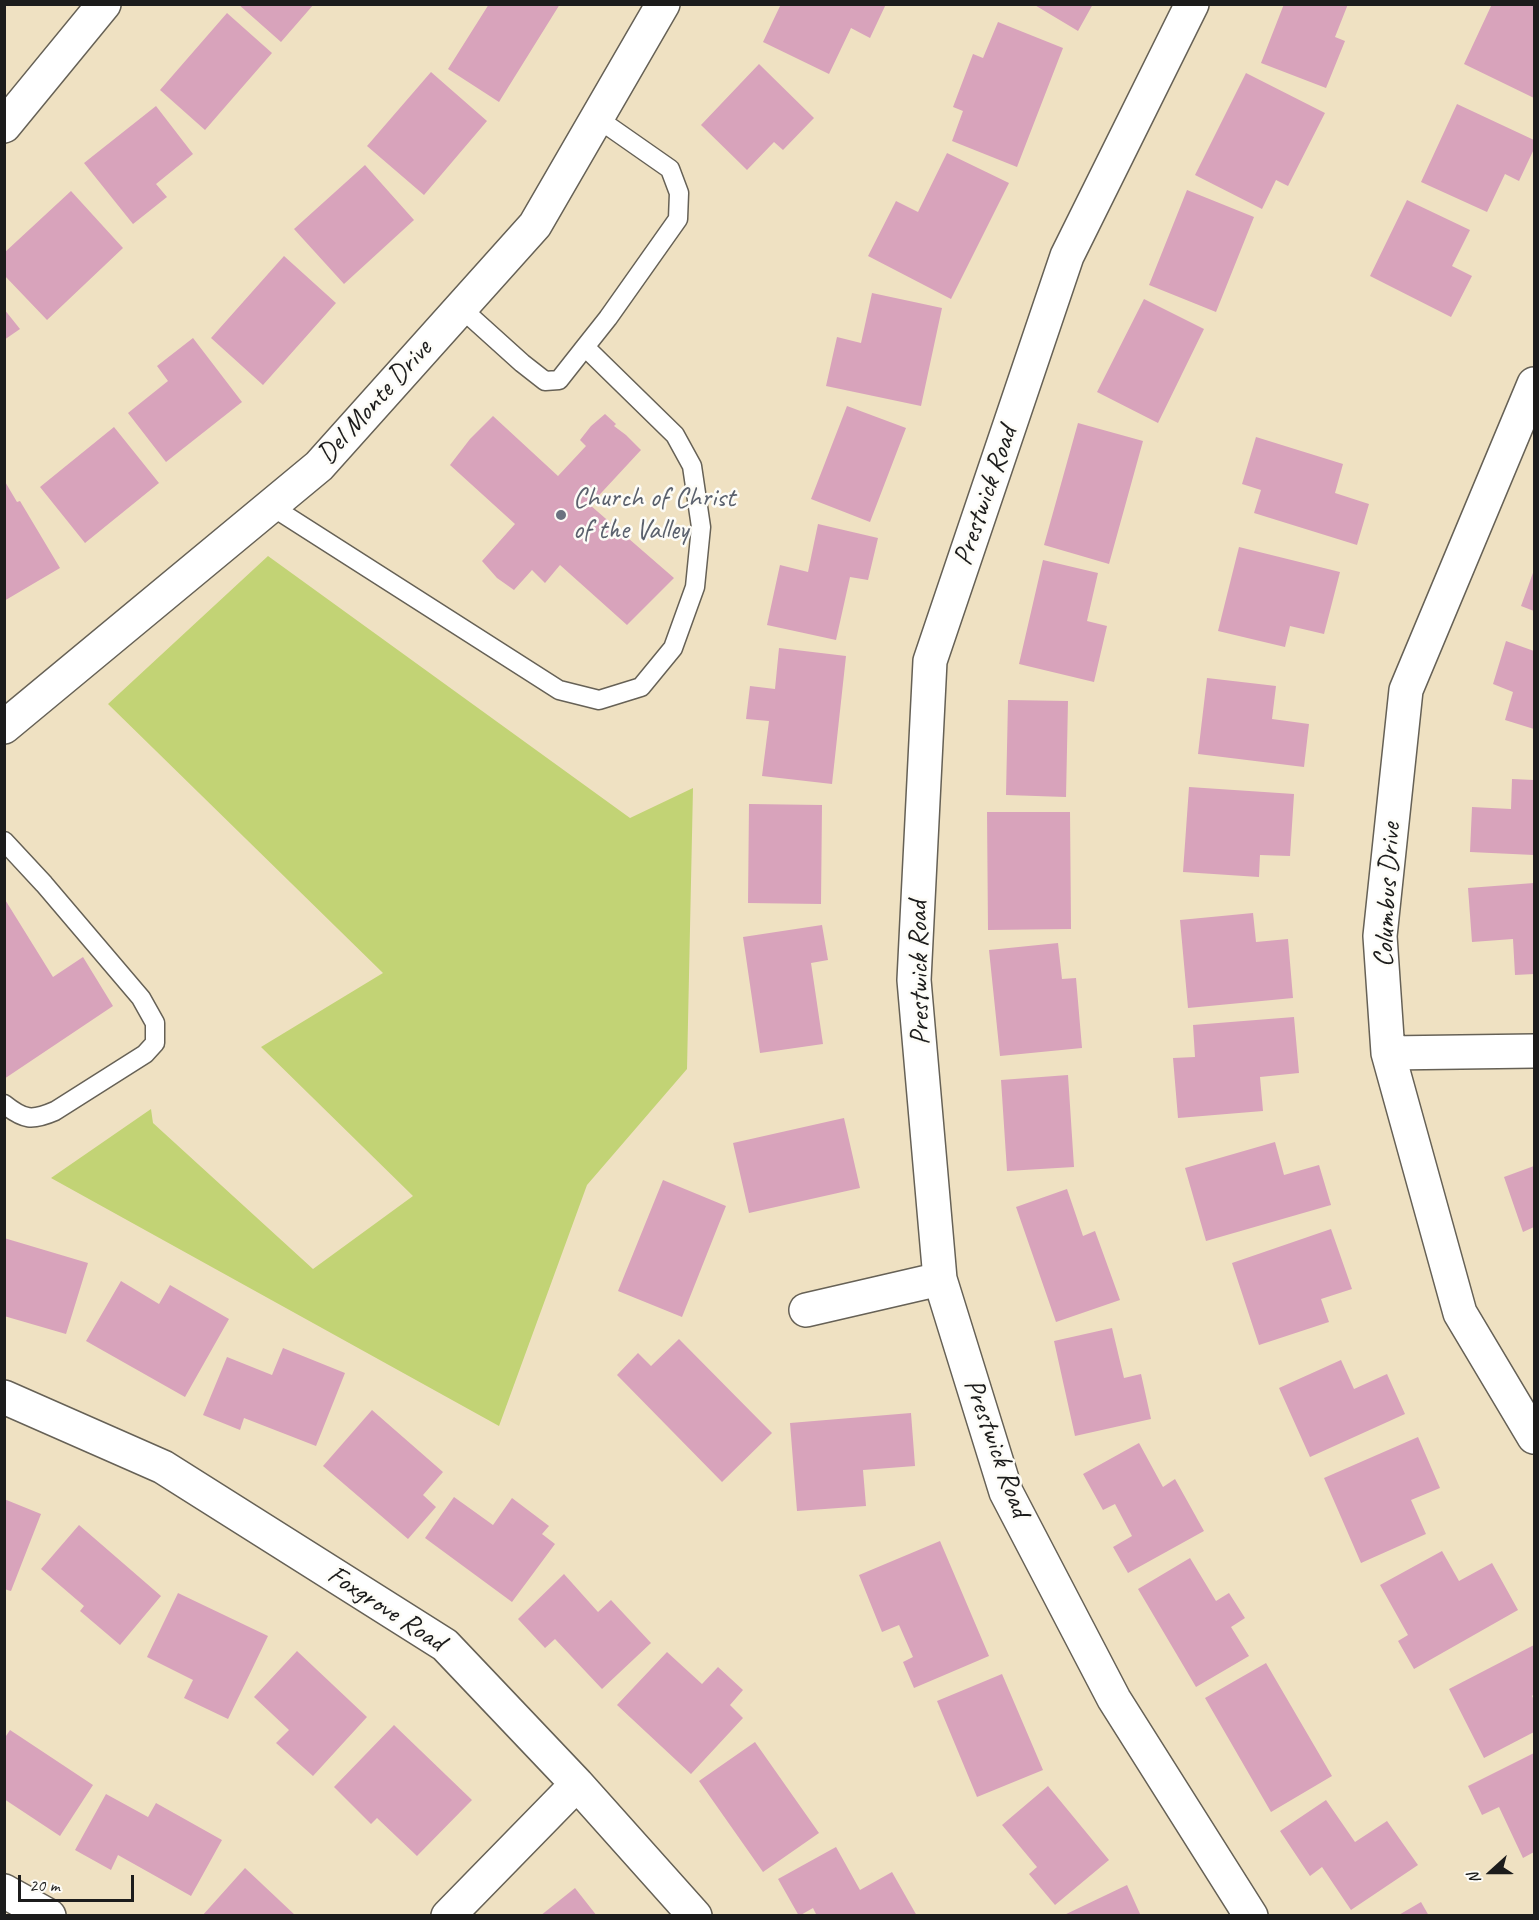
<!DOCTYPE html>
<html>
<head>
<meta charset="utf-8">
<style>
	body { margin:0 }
	#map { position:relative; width:1539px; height:1920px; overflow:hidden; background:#efe1c2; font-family:Caveat,sans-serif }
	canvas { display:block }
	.frame { position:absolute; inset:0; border:6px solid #1c1c1c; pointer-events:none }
	.north { position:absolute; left:1461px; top:1842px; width:60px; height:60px; -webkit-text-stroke:4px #fdfcf7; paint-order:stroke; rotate:249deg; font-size:16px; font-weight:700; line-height:24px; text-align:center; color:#1c1c1c }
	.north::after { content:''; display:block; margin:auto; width:21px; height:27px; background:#1c1c1c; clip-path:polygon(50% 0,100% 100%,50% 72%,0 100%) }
	.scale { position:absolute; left:18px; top:1875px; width:116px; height:27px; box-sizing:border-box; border:3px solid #1c1c1c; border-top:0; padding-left:8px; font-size:18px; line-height:21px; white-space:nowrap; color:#1c1c1c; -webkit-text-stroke:4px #fdfcf7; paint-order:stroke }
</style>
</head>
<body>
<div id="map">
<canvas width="1539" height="1920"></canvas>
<div class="frame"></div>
<div class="north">N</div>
<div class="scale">20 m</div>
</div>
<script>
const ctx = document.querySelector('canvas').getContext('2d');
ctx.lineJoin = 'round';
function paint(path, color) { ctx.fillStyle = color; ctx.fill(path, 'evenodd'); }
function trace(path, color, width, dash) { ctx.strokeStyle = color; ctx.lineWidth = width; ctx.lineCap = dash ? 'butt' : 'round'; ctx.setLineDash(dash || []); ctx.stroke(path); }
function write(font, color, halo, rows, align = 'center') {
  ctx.font = font + ' Caveat,sans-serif'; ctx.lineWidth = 5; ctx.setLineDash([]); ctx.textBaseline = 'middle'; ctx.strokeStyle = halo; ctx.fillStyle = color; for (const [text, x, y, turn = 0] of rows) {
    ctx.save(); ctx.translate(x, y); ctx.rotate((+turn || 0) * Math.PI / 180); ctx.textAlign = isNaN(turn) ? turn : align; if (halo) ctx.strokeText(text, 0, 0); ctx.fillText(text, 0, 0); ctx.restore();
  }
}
paint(new Path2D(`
	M268,556L630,818L693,788L687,1069L587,1185L499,1426L51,1178L151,1109L153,1123L313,1269L413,1196L261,1047L383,973L108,704Z`), '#c2d375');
paint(new Path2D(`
	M238,4H314L281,42Z
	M489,4H560L499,102L448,69Z
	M781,4H886L870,38L851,28L829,74L763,42Z
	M1033,4H1093L1078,31Z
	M1284,4H1348L1335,37L1345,41L1326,88L1261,63Z
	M1492,4H1534V98L1464,64Z
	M227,13L272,53L205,130L160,90Z
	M998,22L1063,48L1017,167L952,141L963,111L953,107L973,54L983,58Z
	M759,64L814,118L783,150L774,142L747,170L701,125Z
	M431,72L487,121L424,195L367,146Z
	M1246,73L1325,113L1288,186L1276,180L1262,209L1195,175Z
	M1457,104L1534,140V149L1519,181L1505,174L1487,212L1421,182Z
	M156,106L193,154L156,184L167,197L133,224L84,163Z
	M947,153L1009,183L951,299L868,256L896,201L918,212Z
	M365,165L414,220L344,284L294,229Z
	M1187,190L1254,217L1216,312L1149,285Z
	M71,191L123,248L47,320L4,275V253Z
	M1407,200L1470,230L1452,266L1472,276L1451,317L1370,276Z
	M284,256L336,303L263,385L211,338Z
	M872,293L942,308L921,406L826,386L837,337L861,343Z
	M1144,299L1204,329L1158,423L1097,392Z
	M4,309L20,329L4,340Z
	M193,338L242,402L166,462L128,413L168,381L157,366Z
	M847,406L906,428L870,522L811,499Z
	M605,414L616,424L614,426L626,435L641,450L590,505L674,578L627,625L560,565L545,583L532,570L514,590L497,578L482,561L515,524L450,465L470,439L493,416L558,476L586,446L580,440L591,426Z
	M1078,423L1143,441L1109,564L1044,545Z
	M114,427L159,483L85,543L40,487Z
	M1256,437L1343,464L1335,493L1369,504L1357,545L1254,513L1261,490L1242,484Z
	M4,480L17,502L20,501L60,568L4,601Z
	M818,524L878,538L868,580L850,577L836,640L767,625L780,565L808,572Z
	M1239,547L1340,572L1324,634L1290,626L1285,647L1218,631Z
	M1043,560L1098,573L1087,621L1107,626L1094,682L1019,664Z
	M1534,570V611L1521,606Z
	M1506,641L1534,651V729L1505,720L1513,692L1493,684Z
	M779,648L846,656L832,784L762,776L769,721L746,719L750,686L775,689Z
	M1207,678L1276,686L1272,719L1309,724L1304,767L1198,754Z
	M1008,700L1068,701L1066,797L1006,795Z
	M1512,779L1534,780V855L1470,852L1472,807L1511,809Z
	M1189,787L1294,794L1290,856L1260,855L1259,877L1183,872Z
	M749,804L822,805L821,904L748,903Z
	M987,812H1070L1071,929L988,930Z
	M1534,883V974L1515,975L1513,939L1472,942L1468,888Z
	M4,898L53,977L83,957L113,1006L4,1079Z
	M1253,913L1256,942L1288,939L1293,998L1188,1008L1180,920Z
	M822,925L828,960L811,963L823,1044L760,1053L743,937Z
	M1058,943L1062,979L1076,978L1082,1048L1000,1056L989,950Z
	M1294,1017L1299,1073L1260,1077L1263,1111L1178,1118L1173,1058L1195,1057L1193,1025Z
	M1068,1075L1074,1167L1007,1171L1001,1080Z
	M844,1118L860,1188L749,1213L733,1143Z
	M1275,1142L1284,1175L1319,1165L1331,1205L1206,1241L1185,1168Z
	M1534,1166V1227L1523,1232L1504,1177Z
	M663,1180L726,1206L682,1317L618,1291Z
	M1067,1189L1083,1236L1095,1231L1120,1300L1056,1322L1016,1207Z
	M1331,1229L1352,1289L1321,1299L1329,1322L1259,1345L1232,1263Z
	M4,1238L88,1263L66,1334L4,1316Z
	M121,1281L159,1304L170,1285L229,1319L185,1397L86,1341Z
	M1112,1328L1124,1378L1141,1374L1151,1419L1075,1436L1054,1341Z
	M679,1339L772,1433L722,1482L617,1375L638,1353L651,1366Z
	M283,1348L345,1373L316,1446L244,1418L240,1430L203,1415L227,1357L272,1375Z
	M1341,1360L1354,1389L1387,1374L1405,1414L1310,1457L1279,1388Z
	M372,1410L443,1472L423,1495L436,1507L408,1539L323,1466Z
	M911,1413L915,1466L863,1470L866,1506L797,1511L790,1423Z
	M1418,1437L1440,1488L1411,1500L1426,1534L1361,1563L1324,1478Z
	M1139,1443L1163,1487L1175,1479L1204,1531L1128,1573L1113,1547L1132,1536L1115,1504L1103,1510L1083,1474Z
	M454,1497L493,1525L512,1498L549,1526L542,1534L555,1544L512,1602L425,1538Z
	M4,1499L41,1514L11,1591L4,1589Z
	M79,1525L161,1596L120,1645L80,1611L84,1606L41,1569Z
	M940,1541L989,1656L914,1688L903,1662L913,1657L899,1625L882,1632L859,1575Z
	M1442,1551L1459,1581L1492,1563L1518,1610L1414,1669L1398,1641L1408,1635L1380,1585Z
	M1190,1558L1216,1601L1229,1593L1245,1618L1231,1627L1249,1656L1196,1687L1138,1589Z
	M564,1574L598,1612L611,1600L651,1643L602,1689L555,1639L545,1648L518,1619Z
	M178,1593L268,1636L228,1719L184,1698L193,1680L147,1657Z
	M1534,1645V1694L1532,1696L1534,1700V1732L1484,1758L1449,1689Z
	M297,1651L367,1717L313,1776L276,1743L289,1730L254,1697Z
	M667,1652L702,1684L718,1667L743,1690L730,1705L743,1718L691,1774L617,1705Z
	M1266,1663L1332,1776L1271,1812L1205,1698Z
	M1002,1674L1043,1770L977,1797L937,1701Z
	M394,1725L472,1800L417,1856L377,1818L371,1824L334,1787Z
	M10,1730L93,1785L60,1836L4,1799V1739Z
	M755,1742L819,1833L763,1872L699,1781Z
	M1534,1753V1852L1523,1858L1499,1807L1482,1815L1468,1786Z
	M1048,1786L1109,1860L1055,1905L1029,1874L1037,1867L1002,1825Z
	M106,1794L148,1817L156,1803L222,1840L191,1896L118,1855L111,1870L75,1850Z
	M1326,1800L1355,1842L1387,1821L1418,1865L1351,1910L1322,1867L1310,1876L1280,1831Z
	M836,1847L860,1890L892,1872L917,1916H817L813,1908L799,1916L778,1879Z
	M245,1868L296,1916H202Z
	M1127,1885L1141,1916H1062Z
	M575,1888L597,1916H540Z
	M1421,1902L1429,1916H1397Z`), '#d8a3bb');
const lane = new Path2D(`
	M585,347L608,318L678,219L679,193L670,169L597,118
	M271,506L559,690L599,700L641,687L673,648L695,587L701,527L692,466L675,435L585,347L559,380L545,381L522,363L461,308
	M4,841L44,884L141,998L155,1023V1043L145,1054L55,1111C32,1121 24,1120 4,1104`);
const street = new Path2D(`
	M1192,4L1067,256L930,661L914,980L940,1279L1006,1492L1114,1699L1251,1916
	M4,126L104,4
	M1534,384L1406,690L1380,936L1388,1053L1460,1313L1534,1437
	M4,727L319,466L535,225L663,4
	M1388,1053L1534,1051
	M806,1310L940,1279
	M4,1397L163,1467L445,1645L577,1784L695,1916
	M4,1891L49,1916
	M448,1916L577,1784`);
trace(lane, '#666156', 21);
trace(street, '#666156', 36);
trace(lane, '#fff', 18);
trace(street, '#fff', 33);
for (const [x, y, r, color] of [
	[561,515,6,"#6b7280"]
]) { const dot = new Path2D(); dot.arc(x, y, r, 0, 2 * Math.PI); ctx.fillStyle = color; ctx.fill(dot); trace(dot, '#fdfcf7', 2); }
write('28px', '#1c1c1c', '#fdfcf7', [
	["Del Monte Drive",375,402,-48],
	["Prestwick Road",986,496,-71],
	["Columbus Drive",1388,895,-87],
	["Prestwick Road",920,973,-91],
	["Prestwick Road",996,1448,70],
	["Foxgrove Road",386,1609,33]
]);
write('28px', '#5b616d', '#fdfcf7', [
	["Church of Christ",573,499],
	["of the Valley",573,531]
], 'left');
</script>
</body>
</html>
